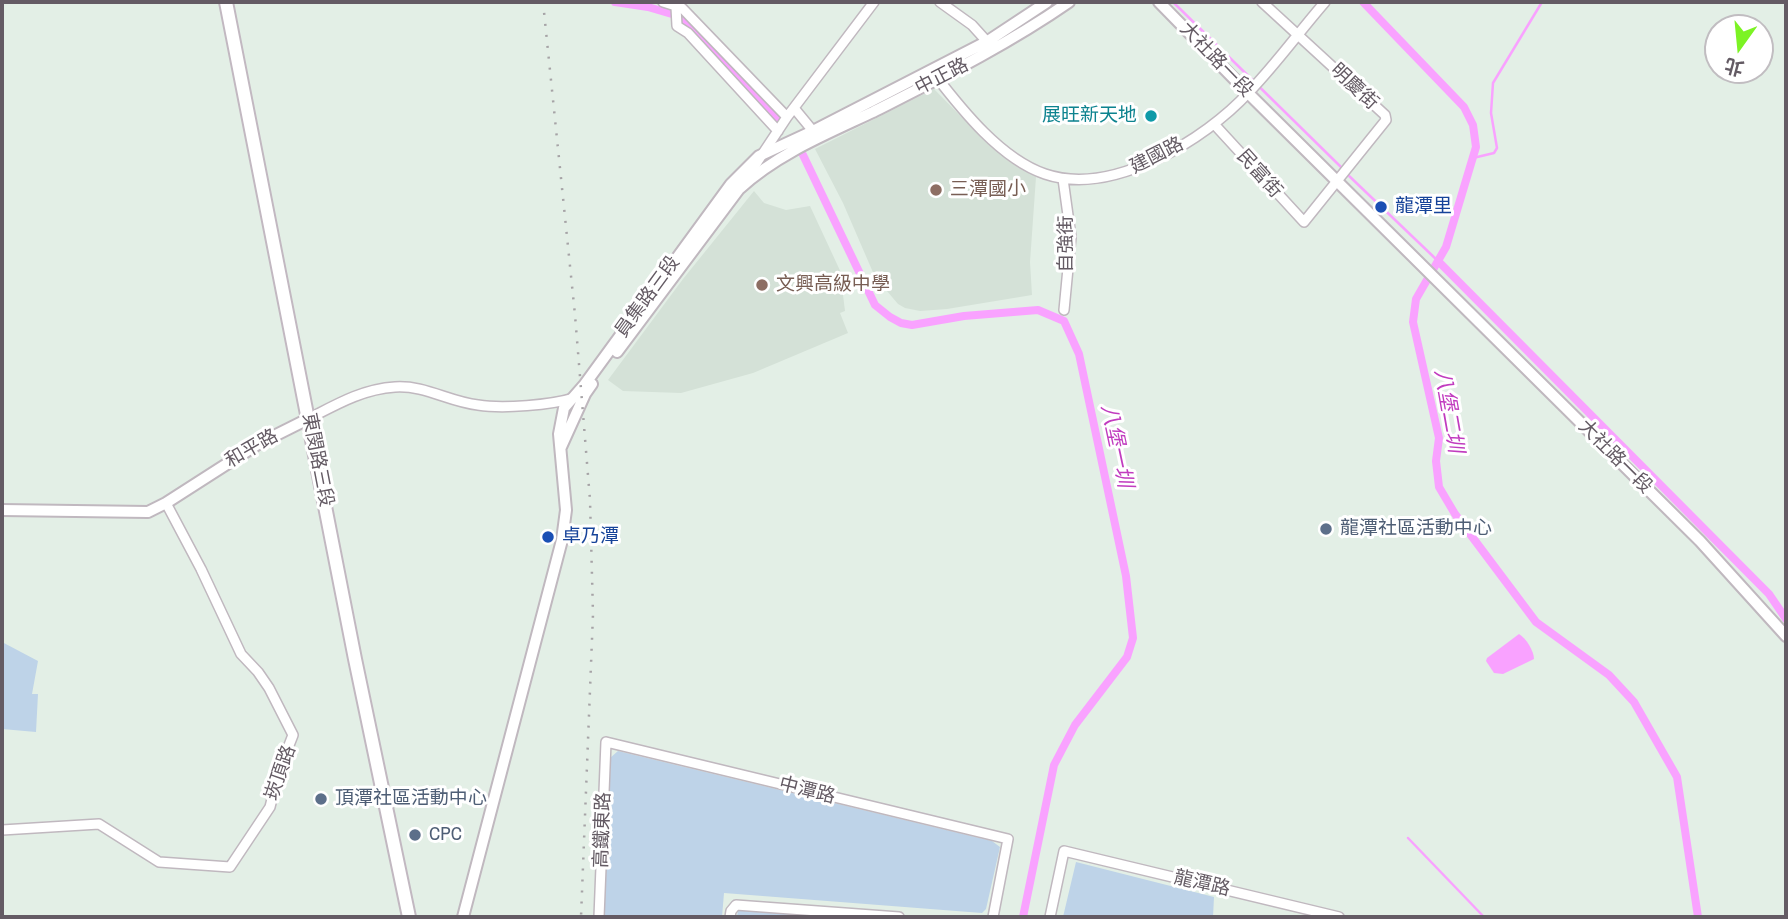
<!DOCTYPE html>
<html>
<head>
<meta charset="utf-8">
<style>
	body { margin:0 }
	#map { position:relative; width:1788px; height:919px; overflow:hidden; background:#e3efe6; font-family:"Archivo Narrow","Noto Sans TC",sans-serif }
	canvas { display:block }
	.frame { position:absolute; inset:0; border:4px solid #645b64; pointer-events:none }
	.north { position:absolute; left:1704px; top:14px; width:70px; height:70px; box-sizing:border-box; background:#fff; border:2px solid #c1bdc1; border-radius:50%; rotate:195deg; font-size:19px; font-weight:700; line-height:28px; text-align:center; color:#645b64 }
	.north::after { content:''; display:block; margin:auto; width:24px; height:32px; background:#7cf324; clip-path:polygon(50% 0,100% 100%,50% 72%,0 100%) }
</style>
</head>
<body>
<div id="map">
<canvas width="1788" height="919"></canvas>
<div class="frame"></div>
<div class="north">北</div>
</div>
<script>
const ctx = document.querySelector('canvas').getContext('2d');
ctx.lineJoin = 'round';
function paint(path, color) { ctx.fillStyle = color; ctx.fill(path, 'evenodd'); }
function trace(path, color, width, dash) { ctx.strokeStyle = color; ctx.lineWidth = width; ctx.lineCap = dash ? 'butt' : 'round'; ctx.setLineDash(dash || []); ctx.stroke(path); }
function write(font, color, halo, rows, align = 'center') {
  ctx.font = font + ' "Archivo Narrow","Noto Sans TC",sans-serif'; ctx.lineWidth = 6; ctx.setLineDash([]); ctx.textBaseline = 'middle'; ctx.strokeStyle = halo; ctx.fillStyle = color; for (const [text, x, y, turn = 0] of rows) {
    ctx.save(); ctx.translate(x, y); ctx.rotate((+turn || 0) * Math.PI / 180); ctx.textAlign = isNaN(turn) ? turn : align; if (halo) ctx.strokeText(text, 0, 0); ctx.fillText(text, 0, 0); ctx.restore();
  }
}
paint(new Path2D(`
	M934,89L986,142L1036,177L1030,262L1032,295L947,309L920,311L905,308L898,304L875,277L843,203L815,149Z
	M754,191L764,203L786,210L810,206L850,292L843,295L845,311L840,313L848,333L753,373L681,393L623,391L608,380L683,279Z`), '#d4e1d7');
paint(new Path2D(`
	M2,642L38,661L32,694H38L36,732L2,729Z
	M618,751L992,841L1000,847L986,909L982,913L724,893L722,917H604L610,758Z
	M1076,862L1214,897L1213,917H1063Z
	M738,910L826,917H737Z`), '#bed3e8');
paint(new Path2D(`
	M1519,634C1526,638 1534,651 1534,659L1503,674L1494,673L1486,661L1487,658Z`), '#f9a2ff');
trace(new Path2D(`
	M1173,2L1343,169
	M1473,158L1494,153L1497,148L1491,113L1493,83L1542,2
	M1347,174L1438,261
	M1408,838L1484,917`), '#f9a2ff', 2.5);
trace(new Path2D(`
	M615,2L648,7L682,17L776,118
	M1363,2L1464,107L1473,125L1476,147L1446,247L1416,299L1413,322L1439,438L1436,461L1439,487L1455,514L1536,622L1609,675L1634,702L1677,777L1698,917
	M803,155L875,305L890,317L901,323L912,325L964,316L1038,310L1064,321L1079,354L1126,576L1133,638L1127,657L1075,725L1054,765L1023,917
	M1438,261L1769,594L1786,619`), '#f9a2ff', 8);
const minor = new Path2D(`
	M663,2L682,8L787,117
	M940,2L972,25L991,46
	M676,7L677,26L688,33L778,131
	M935,75C962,110 1001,159 1045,174C1112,197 1205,140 1249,92C1276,64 1299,32 1325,2
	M794,108L813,131
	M1214,124L1304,222L1386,120L1385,115L1262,2
	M1063,179L1071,237L1064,310
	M742,185L787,117L874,2
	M310,418C337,404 363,389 395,387C425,385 449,402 478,405C503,409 551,405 574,398
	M2,830L99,824L159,862L230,867L270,807L279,771L293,735L269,688L258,672L241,654L201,569L166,503
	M599,917L606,742L1008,839L993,917
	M730,917L731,911L736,905L899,917
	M1050,917L1064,851L1339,917`);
const tertiary = new Path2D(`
	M1159,2L1248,93L1700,541L1786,636
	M617,352L739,189C777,154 826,134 873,112C940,78 1007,45 1069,2
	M561,447L585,394L592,384
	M2,510L148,512L166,503L258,444L310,418
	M463,917L562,540L566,510L559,434L564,408L585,384L731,184L759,156L813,131L988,41L1047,2`);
const secondary = new Path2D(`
	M226,2L355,659L409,917`);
trace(minor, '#c0b8bf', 12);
trace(tertiary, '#c0b8bf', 14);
trace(secondary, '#c2b8c1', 16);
trace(minor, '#fff', 9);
trace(tertiary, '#fff', 10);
trace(secondary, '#fff', 12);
trace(new Path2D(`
	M543,2L575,315L590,500L593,614L581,917`), '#a6a3a6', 2.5, [2, 9]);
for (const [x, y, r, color] of [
	[1151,116,7,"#0f9aa8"],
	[936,190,7,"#8d6e63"],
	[1381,207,7,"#1a4fb4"],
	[762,285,7,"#8d6e63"],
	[1326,529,7,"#5c6f8a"],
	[548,537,7,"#1a4fb4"],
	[321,799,7,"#5c6f8a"],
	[415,835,7,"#5c6f8a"]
]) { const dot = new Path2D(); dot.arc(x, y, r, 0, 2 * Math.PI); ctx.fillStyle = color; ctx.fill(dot); trace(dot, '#fff', 2.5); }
write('19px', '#645b64', '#fff', [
	["大社路一段",1216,60,46],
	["中正路",942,77,-27],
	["明慶街",1354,87,43],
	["建國路",1157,156,-27],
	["民富街",1259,174,48],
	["自強街",1067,244,-90],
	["員集路三段",648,297,-54],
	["和平路",252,449,-30],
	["大社路一段",1615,457,45],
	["東閔路三段",317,460,79],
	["崁頂路",281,773,-71],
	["中潭路",807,791,14],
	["高鐵東路",603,830,-88],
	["龍潭路",1202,884,13]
]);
write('19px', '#0d838f', '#fff', [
	["展旺新天地",1137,116]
], 'right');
write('19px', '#785e54', '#fff', [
	["三潭國小",950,190],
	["文興高級中學",776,285]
], 'left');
write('19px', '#164399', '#fff', [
	["龍潭里",1395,207],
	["卓乃潭",562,537]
], 'left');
write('19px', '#4e5e75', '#fff', [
	["龍潭社區活動中心",1340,529],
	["頂潭社區活動中心",335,799],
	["CPC",429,835]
], 'left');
write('italic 21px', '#c13cbf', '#fff', [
	["八堡二圳",1448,411,80],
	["八堡一圳",1116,446,78]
]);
</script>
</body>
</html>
